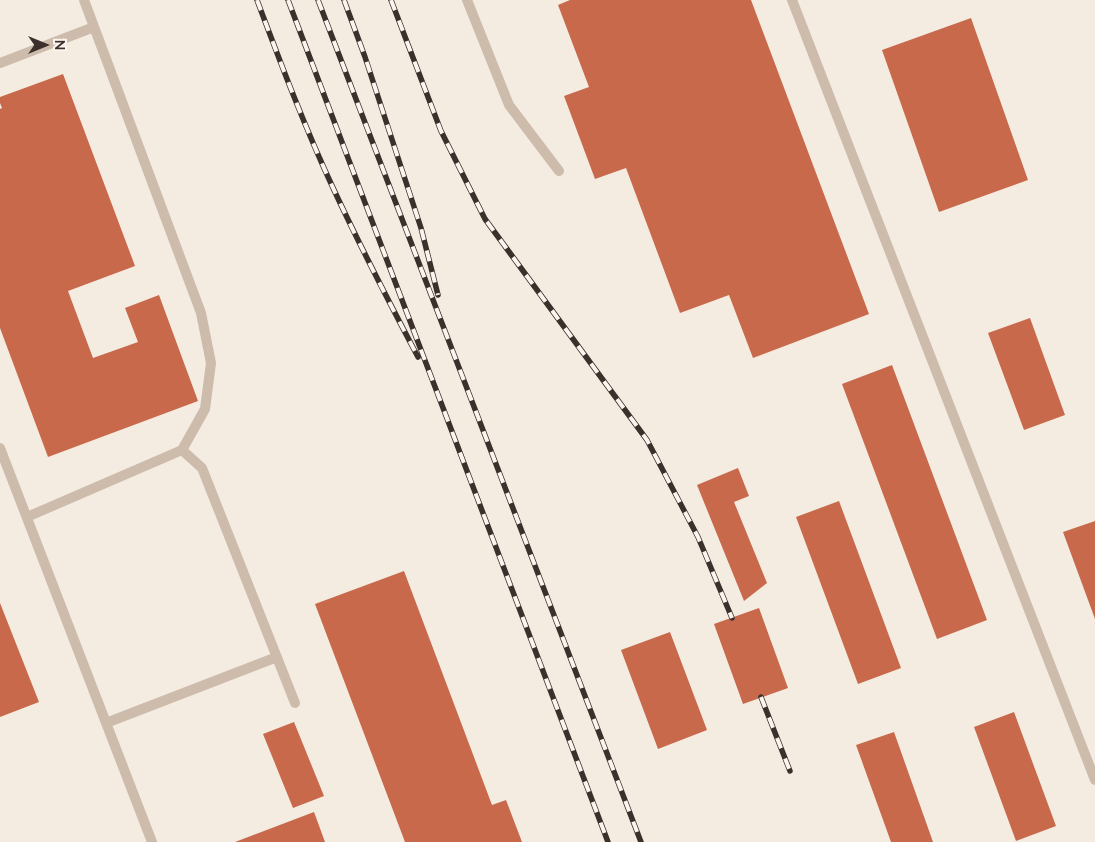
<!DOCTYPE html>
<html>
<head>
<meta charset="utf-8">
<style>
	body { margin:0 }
	#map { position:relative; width:1095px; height:842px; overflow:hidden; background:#f4ebe1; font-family:Mulish,sans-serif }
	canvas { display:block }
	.north { position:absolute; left:20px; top:20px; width:50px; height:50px; -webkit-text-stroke:4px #fbf5ee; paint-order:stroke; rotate:90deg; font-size:14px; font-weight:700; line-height:20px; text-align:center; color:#3b302b }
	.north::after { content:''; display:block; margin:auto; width:18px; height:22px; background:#3b302b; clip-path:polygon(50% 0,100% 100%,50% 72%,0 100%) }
</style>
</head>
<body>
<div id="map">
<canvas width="1095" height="842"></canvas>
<div class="north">N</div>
</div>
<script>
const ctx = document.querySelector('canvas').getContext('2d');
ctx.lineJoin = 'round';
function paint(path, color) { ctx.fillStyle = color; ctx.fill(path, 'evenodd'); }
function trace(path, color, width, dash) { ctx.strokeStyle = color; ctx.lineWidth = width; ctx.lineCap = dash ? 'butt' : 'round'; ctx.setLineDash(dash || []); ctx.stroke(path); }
paint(new Path2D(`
	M570,0H751L869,314L753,358L729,295L680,313L626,168L595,179L564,96L589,87L558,5Z
	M971,18L1028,180L939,212L882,50Z
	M63,74L135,266L68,291L93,358L138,342L125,308L159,295L198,401L48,457L0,328V109L2,108L0,103V97Z
	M1030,318L1065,415L1024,430L988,333Z
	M892,365L987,620L937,639L842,384Z
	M738,468L749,496L734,502L767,583L744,601L697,485Z
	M839,501L901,668L858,684L796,517Z
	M1095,521V619L1063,532Z
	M404,571L492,805L506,800L522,842H405L315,604Z
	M0,603L39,702L0,717Z
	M759,608L788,688L743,704L714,624Z
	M670,632L707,730L658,749L621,650Z
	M1014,712L1056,826L1016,841L974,727Z
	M294,722L324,796L293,808L263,734Z
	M894,732L933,842H891L856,745Z
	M314,812L325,842H235Z`), '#c8694b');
trace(new Path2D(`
	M467,0L509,105L559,171
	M792,0L1095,780
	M0,63L94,27
	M0,448L152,842
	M182,450L202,468L295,703
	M27,517L182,450L205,409L211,363L201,313L84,0
	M106,723L277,657`), '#cdbbac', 10);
const rail = new Path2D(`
	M257,0C281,64 305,128 334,190C360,246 389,302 418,357
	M288,0L608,842
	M318,0L641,842
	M344,0L365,57L421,228L438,295
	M391,0L441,131L485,219L647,440L698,537L732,618
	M761,697L790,771`);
trace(rail, '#3b302b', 5.5);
trace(rail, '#fbf5ee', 4, [11]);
</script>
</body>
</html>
